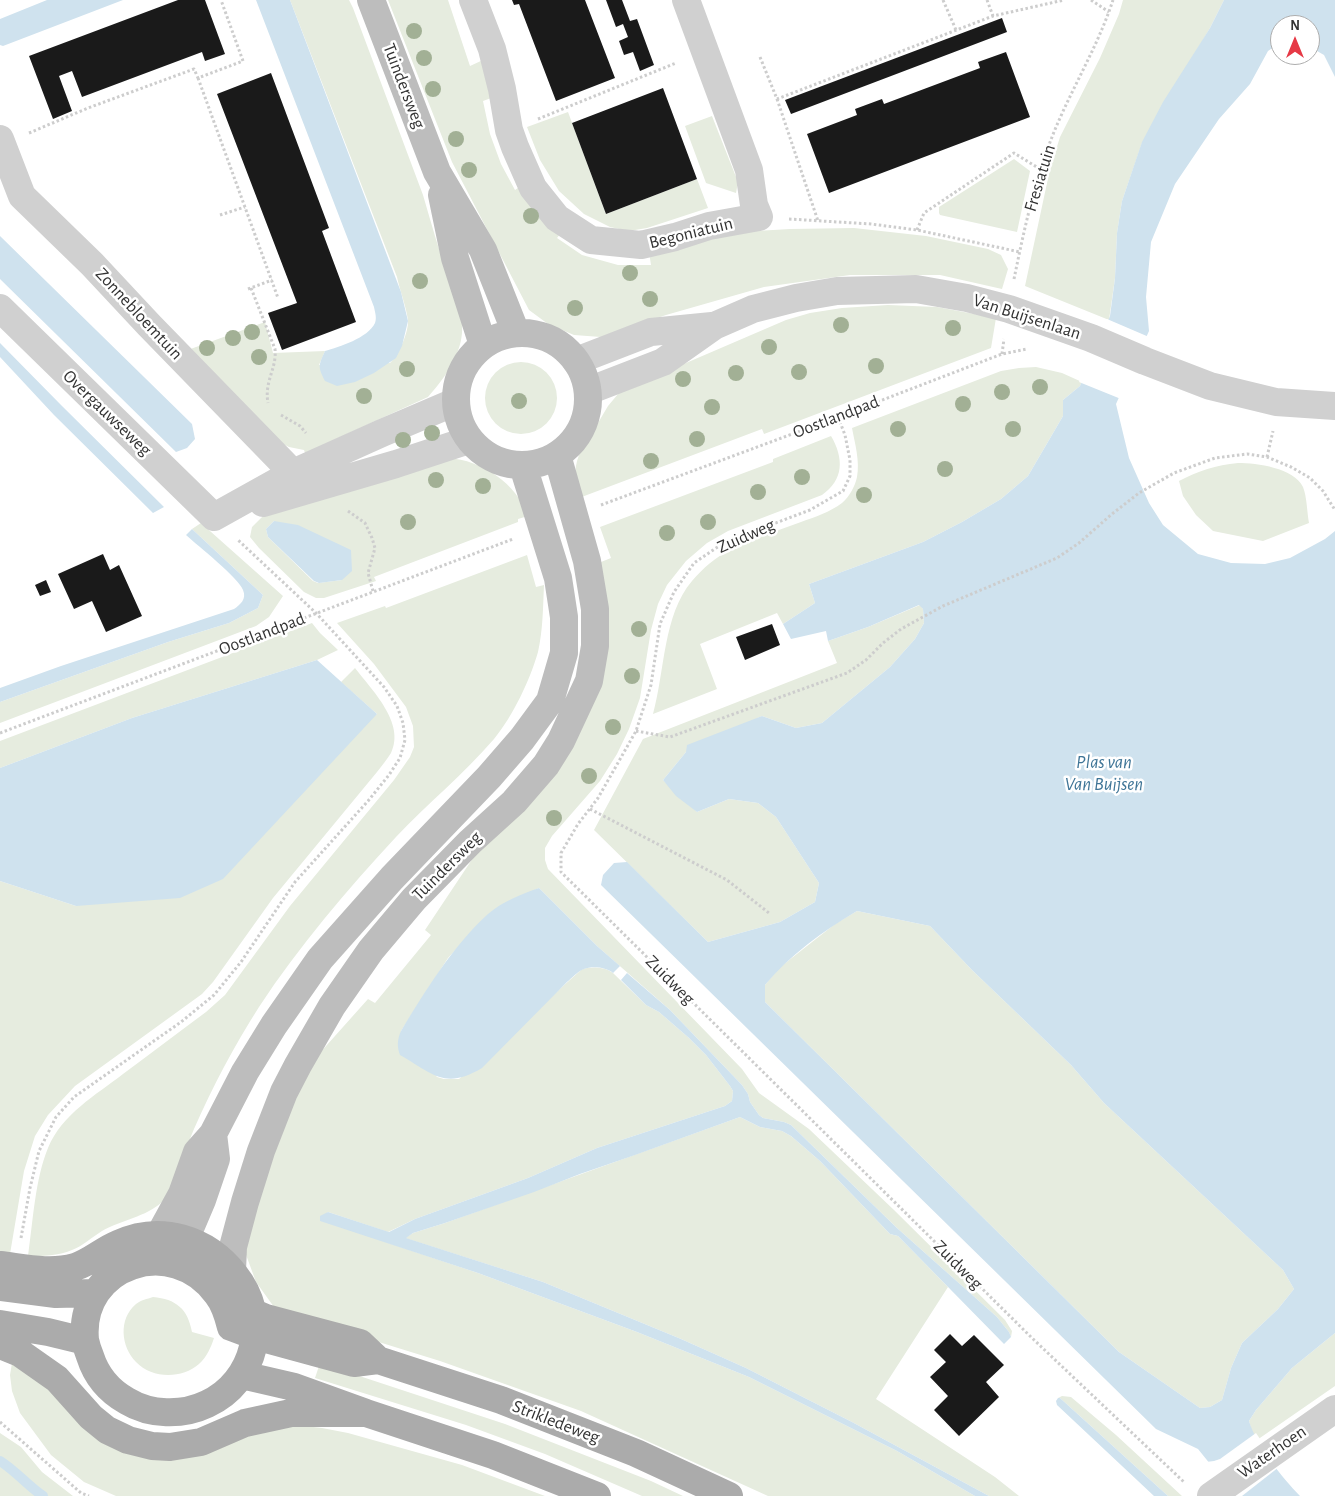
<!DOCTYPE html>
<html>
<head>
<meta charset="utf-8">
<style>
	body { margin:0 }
	#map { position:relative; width:1335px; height:1496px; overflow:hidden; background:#fff; font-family:"Alegreya Sans",sans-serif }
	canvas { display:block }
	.north { position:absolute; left:1270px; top:15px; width:50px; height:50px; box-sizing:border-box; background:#fff; border:1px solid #adadad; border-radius:50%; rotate:0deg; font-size:14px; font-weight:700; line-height:20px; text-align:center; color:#333 }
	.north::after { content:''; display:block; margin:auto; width:18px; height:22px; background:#e63946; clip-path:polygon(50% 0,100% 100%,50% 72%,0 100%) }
</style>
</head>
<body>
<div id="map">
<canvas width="1335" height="1496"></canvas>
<div class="north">N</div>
</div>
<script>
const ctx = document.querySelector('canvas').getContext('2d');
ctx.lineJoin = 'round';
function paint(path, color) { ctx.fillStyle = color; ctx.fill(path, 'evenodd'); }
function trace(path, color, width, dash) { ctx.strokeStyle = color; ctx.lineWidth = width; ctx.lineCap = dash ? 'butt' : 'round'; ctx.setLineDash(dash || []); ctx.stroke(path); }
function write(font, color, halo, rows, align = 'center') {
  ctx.font = font + ' "Alegreya Sans",sans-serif'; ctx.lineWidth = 5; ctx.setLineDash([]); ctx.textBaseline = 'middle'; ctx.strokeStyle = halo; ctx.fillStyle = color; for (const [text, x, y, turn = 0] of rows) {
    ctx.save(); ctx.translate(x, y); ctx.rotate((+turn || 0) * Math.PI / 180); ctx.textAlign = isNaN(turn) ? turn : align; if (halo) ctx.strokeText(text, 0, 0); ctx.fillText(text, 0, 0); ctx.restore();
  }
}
paint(new Path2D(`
	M290,0H349L353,8L423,195C431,223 439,250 448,277C454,294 464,314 462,333C460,357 444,379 428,397L305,453L304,450L289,447L277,441L185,351L265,322L273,353L325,351L319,365L390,363C399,355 409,331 408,320C406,306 400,291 397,277Z
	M388,0H448L470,66L483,60L494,97L483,101L490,134L501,164L515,190L525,183L565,228L557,238L582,255L618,265H651L649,252L722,233L790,229L854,228L926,236L988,249L1001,255L1008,269L1002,289L940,275H850L764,287L666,315L601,337L574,335L548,324L529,310L452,162Z
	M1123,0H1224L1210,28L1142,143L1122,201L1117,233L1115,278L1109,320L1025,286L1050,169L1060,137L1100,58L1119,14Z
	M568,112L606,214L697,179L708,208L647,228L629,231L610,227L584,214L559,191L540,160L527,127Z
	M712,116L738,182L736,193L706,183L685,126Z
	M1014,159L1030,171L1017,232L940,215L939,213V207Z
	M888,305L937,307L996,318L991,348L764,434L762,429L579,498C575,483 573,471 579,455L608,406L618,394L644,379L686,363L786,320L810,313L842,308Z
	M485 398a36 36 0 1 1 72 0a36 36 0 1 1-72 0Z
	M1036,367L1062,373L1082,382L1080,386L1063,400V416L1028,476L1001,499L962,522L923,542L809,584L815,603L783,624L777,613L700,644L717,689L653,714C665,671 663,615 692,581C703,568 716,557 730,550C753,538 777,531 801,522C815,517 830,512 842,503C850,496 855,486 857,477C860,461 855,444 852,428L1001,371L1019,368Z
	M831,436C844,458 844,480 822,495L728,531L707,543L686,561L667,585L658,604L651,630L640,698L629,729L617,754L600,781L552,836L545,848V860L548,869L742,1069L759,1093L809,1129L894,1210L1005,1320L1012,1331L1011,1337L1009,1332L997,1317L897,1228L791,1125L784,1122L763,1118L759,1115L750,1102L748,1094L742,1085L670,1010L597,946L539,888L501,906L489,914L448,958L401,1031L437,1077L444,1079H459L581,970C590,966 605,967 613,973L646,1005L659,1012L689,1038L706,1055L730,1086L733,1091L732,1101L725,1106L597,1148L528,1178L415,1219L388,1232L328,1212L320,1220L478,1273L637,1332L749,1377L897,1451L975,1496H768L581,1411L440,1361L298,1317L274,1307L256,1282L245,1252L249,1217L304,1075L318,1055L368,999L375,1003L431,935L425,930L483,843L578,734L596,564L611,558L600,527L773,462V459Z
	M448,458C482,460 517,484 528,516L518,519V522L374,577L376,581L324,598H316L304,592L259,548L250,537L252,527L263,516ZM274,521L342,580L318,583L313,581L268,537L266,529Z
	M1238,463C1257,463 1294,468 1303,487C1307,497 1307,512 1309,523L1263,541L1213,531L1196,515L1183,496L1179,481C1198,471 1216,465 1238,463Z
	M201,523L283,596L269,617L256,626L0,723V702L168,642L229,623L258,608L263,595L192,529Z
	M527,555L536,587L544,585C543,607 543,630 538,652C530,680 513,716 494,739C464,774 428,803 396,837C347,890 299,946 259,1007C234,1046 213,1086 194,1129C186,1147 175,1189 162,1202C146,1217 121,1220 102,1231C92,1237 83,1246 72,1250C58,1256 43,1256 28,1256C33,1222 35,1179 48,1148C62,1114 96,1095 123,1074C151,1053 178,1033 206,1012L225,995L290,906L394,780L410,757L414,747L413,726L406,707L374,664L337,623L385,606L386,608Z
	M920,605L923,609L924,623L915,639L890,667L822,723L796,728L762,716L686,752L663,780L697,812L729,799L758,803L776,817L819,883L815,902L780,922L708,942L594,830L643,739L837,663L828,641L868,627Z
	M312,623L320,633L338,650L317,660L132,718L0,768V741Z
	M355,668C371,689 406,723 391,753C387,759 382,766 377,772L273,898L213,982L202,994L75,1086L48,1115L35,1136L24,1171L10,1254L0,1253V881L76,906L377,714L341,682Z
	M857,911L930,926L972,970L1071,1065L1104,1103L1283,1270L1294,1289L1278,1309L1242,1343L1231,1368L1222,1400L1210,1407L1200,1408L1119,1352L765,1002V985L779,968L835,924Z
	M740,1117L760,1127L782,1131L791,1136L820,1161L890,1234L898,1236L948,1287L876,1399L995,1477L1019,1496H989L852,1422L746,1368L681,1339L543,1282L405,1238L413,1233L445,1223Z
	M153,1297C176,1299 188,1309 192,1332L214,1338C211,1347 207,1357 199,1364C182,1379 152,1379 136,1362C121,1347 118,1319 136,1304C141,1300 147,1299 153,1297Z
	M1335,1333V1386L1257,1440L1252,1432L1249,1421L1256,1410L1292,1368Z
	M12,1363L33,1374L112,1444L249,1434L296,1425L322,1428L348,1433L462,1465L545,1496H116L84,1482L51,1455L20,1413L12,1391L10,1375Z
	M320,1363L505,1424L651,1481L683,1496H642L545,1454L466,1425L315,1378Z
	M1062,1396L1071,1397L1116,1435L1182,1496H1168L1060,1398H1058Z
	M0,1433L21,1447L42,1472L73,1496H0Z`), '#e6ecdf');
paint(new Path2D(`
	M47,0H123L3,46L0,45V19Z
	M256,0H290L401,292L408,321L402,346L396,358L374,373L355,382L337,386L325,381C318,367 318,366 325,351C339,347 368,338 375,323C377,318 375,312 374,307Z
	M1224,0H1335V77L1324,55L1310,47V25H1280V43L1268,51L1250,84L1219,119L1175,184L1151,242L1146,297L1149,331L1116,404L1129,458L1149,503L1163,525L1198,554L1231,563L1265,564L1290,558L1325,539L1335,531V1333L1292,1368L1256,1410L1249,1421C1257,1447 1282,1477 1300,1496H1236L1198,1449L1156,1429L601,885L603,875L614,863L627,862L708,942L780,922L815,902L819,883L776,817L758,803L729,799L697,812L676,796L663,780L686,752L687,745L762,716L796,728L822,723L890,667L915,639L924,623L923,609L919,605L868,627L828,641L826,631L791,639L783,624L815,603L809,584L923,542L962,522L1001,499L1028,476L1063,416V400L1080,386L1110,316L1115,278L1117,233L1122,201L1142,142L1163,102L1210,28ZM857,911L930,926L972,970L1071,1065L1104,1103L1283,1270L1294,1289L1278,1309L1242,1343L1231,1368L1222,1400L1210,1407L1200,1408L1119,1352L765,1002V985C790,955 823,931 857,911Z
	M0,236L192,424L195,439L187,448L176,452L0,279Z
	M0,343L62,406L164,507L153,513L54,415L0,357Z
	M274,521L298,525L351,550L352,571L342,580L319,583L314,581L268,537L266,529Z
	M192,529L263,595L258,608L229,623L168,642L0,702V688L61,666L234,609C240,605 247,599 243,590C239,578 198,546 186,535Z
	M317,660L377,714L223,879L180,898L76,906L0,881V768L132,718Z
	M539,888L597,946L620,966L613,973C606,967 592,966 584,969C578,971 572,978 567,982L482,1068C445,1090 433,1074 400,1055C397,1047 397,1040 401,1031C426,990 452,947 488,914C503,901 522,894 539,888Z
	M627,973L670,1010L742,1085L748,1094L750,1102L759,1115L763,1118L784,1122L791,1125L897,1228L997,1317L1009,1332L1011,1337L1004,1344L898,1236L890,1234L820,1161L791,1136L782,1131L760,1127L740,1117L635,1155L580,1174L534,1192L445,1223L413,1233L406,1238L543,1282L681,1339L746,1368L852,1422L989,1496H975L897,1451L749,1377L637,1332L478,1273L320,1221V1216L328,1212L389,1232L415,1219L528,1178L597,1148L725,1106L732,1101L733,1091L730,1086L706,1055L689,1038L659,1012L646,1005L621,980Z
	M1058,1398H1060L1168,1496H1154L1057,1405L1056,1401Z`), '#cfe2ee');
paint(new Path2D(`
	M1107,319L1149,337L1121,399L1079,382Z
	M1256,1433L1279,1467L1242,1496H1233L1206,1462L1214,1461L1220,1459Z`), '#fff');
trace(new Path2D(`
	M0,1461C16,1471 28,1486 43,1496`), '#cfe2ee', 10);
paint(new Path2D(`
	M178,0H205L225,54L205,61L202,52L82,97L72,71L59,76L72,111L53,119L29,56Z
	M512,0H585L615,78L556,101L519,4L514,5Z
	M606,0H622L630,21L637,19L654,65L640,71L633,52L624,55L619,41L628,37L623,24L616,27Z
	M1002,18L1007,32L791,114L785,100Z
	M1006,52L1030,117L829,193L807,134L857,115L855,109L882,99L884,104L980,68L978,62Z
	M271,73L329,228L322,231L356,322L282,350L268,313L297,303L217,94Z
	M663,88L697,179L606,214L572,123Z
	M103,554L110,570L119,565L142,616L106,632L92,601L74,609L58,574Z
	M46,580L51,592L40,596L35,585Z
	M772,624L780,645L745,660L736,637Z
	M950,1334L962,1346L974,1335L1004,1365L986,1382L999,1397L959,1436L934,1410L948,1396L930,1377L946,1362L934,1350Z`), '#1a1a1a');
trace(new Path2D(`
	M943,0L956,30
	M987,0L993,16
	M1091,0L1109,12
	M760,57L777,99L993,16L1064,0
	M198,78L278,298
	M777,99L818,221
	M538,119L676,63
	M29,133L88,108L194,69L198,78L243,61L221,0
	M220,215L245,207
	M789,219L871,224L917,230L1020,252
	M917,230L924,213L1014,153L1040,169
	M1014,279C1024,230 1035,179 1054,132C1072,88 1098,46 1113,0
	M251,288L275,349C277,369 264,381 268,403
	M248,289L272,280
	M1002,354L1004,339
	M281,415L300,426L306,433
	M838,417L845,435L850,460V476L843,491L810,510L725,542L694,563L674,592L660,624L651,685L636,731L598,798L578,824L561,853V872L1032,1338L1185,1483
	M1267,457L1273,431
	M601,505L838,417L1002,354L1027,349
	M348,511L365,523L372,538L375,548L368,573L373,591
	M636,731L670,737L847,673L866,660L883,643L901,629L943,606L1057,558L1079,543L1112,514L1139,493L1174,473L1215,458L1247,454L1267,457L1291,467L1310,478L1323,491L1335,510
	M0,733L513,539
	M590,809L727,880L769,913
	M21,1238L30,1188L39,1151L56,1117L74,1097L181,1022L214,995L241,962L295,882L368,801L389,775L400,758L405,740L403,723L397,706L384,687L316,613L238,540
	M0,1422L81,1493L89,1496`), '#cdcdcd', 3, [2.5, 2.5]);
trace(new Path2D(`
	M473,0L492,49L502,89L509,130L515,147L533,188L557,218L591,240L641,245L675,237L709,226L759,217L754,205L749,170L686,0
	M0,139L22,196L92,264L149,325L293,473
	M0,308L214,517
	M263,503L396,464L469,440
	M214,517L293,473L382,433L455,402
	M1211,1496L1335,1409`), '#d0d0d0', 28);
trace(new Path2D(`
	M576,361L651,332L712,326
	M588,391L663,362L714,326L753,309L796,298L837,291L916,289L967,298L1009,309L1091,338L1145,361L1210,386L1276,402L1335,406`), '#d0d0d0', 28);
trace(new Path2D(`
	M371,0L437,172L483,250L516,333
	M442,195L455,258L483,345
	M456 399a66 66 0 1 1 132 0a66 66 0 1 1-132 0Z
	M160,1234L182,1194L197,1152L213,1134L245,1072L274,1025L320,959L392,878L489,777L522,739L550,701L564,653V617L558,578L523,466
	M185,1240L202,1200L216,1159L213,1134
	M232,1271L233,1247L245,1202L261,1151L284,1092L298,1065L332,1006L371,950L414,899L470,842L514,802L546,765L561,741L589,681L595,646V609L587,561L557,455`), '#bdbdbd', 28);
trace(new Path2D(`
	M0,1265C25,1268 50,1274 75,1267C91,1262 103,1250 118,1244C161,1224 207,1239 235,1275C251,1295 258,1322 253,1347C247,1372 231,1393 207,1404C182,1416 150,1415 127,1401C109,1391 96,1375 90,1356C88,1351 86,1345 85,1340C78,1264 173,1233 217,1294C225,1304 228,1315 231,1327L255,1336L354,1363L378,1360
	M0,1287L56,1294L96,1293
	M252,1312L266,1318L360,1343L378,1360L501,1400L636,1453L729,1496
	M0,1324L48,1332L85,1341
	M0,1345L20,1353L57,1379L91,1417L107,1430L128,1440L152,1446L170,1447L201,1442L245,1423L291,1413H366
	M242,1375L294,1387L366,1413L493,1455L597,1496`), '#ababab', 28);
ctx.fillStyle = '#a2b095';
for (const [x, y] of [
	[414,31],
	[424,58],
	[433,89],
	[456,139],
	[469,170],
	[531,216],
	[630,273],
	[420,281],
	[650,299],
	[575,308],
	[841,325],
	[953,328],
	[252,332],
	[233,338],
	[769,347],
	[207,348],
	[259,357],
	[876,366],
	[407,369],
	[799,372],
	[736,373],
	[683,379],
	[1040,387],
	[1002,392],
	[364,396],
	[519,401],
	[963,404],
	[712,407],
	[898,429],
	[1013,429],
	[432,433],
	[697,439],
	[403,440],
	[651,461],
	[945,469],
	[802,477],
	[436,480],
	[483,486],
	[758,492],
	[864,495],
	[408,522],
	[708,522],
	[667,533],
	[639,629],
	[632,676],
	[613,727],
	[589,776],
	[554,818]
]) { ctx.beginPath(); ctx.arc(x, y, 8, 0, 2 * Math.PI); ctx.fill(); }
write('18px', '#333', '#fff', [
	["Tuindersweg",404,86,69],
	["Fresiatuin",1040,178,-73],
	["Begoniatuin",691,233,-14],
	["Zonnebloemtuin",139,314,47],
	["Van Buijsenlaan",1027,317,18],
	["Overgauwseweg",107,413,44],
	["Oostlandpad",836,417,-21],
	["Zuidweg",746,536,-24],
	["Oostlandpad",262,634,-21],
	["Tuindersweg",447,866,-45],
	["Zuidweg",670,980,45],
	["Zuidweg",958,1265,45],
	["Strikledeweg",556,1422,21],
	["Waterhoen",1272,1452,-35]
]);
write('italic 19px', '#3f7597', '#fff', [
	["Plas van",1104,762],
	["Van Buijsen",1104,784]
]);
</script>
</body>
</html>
